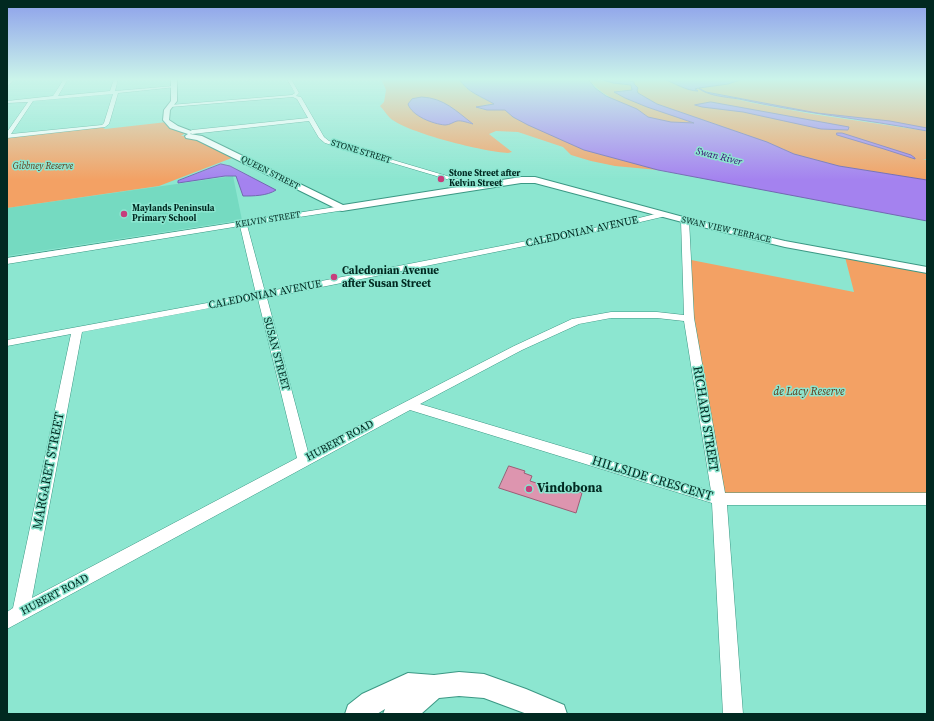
<!DOCTYPE html>
<html>
<head>
<meta charset="utf-8">
<style>
	body { margin:0 }
	#map { position:relative; width:934px; height:721px; overflow:hidden; background:#8ce6d0; font-family:"Source Serif 4",serif }
	canvas { display:block }
	.frame { position:absolute; inset:0; border:8px solid #012921; pointer-events:none }
</style>
</head>
<body>
<div id="map">
<canvas width="934" height="721"></canvas>
<div class="frame"></div>
</div>
<script>
const ctx = document.querySelector('canvas').getContext('2d');
ctx.lineJoin = 'round';
function paint(path, color) { ctx.fillStyle = color; ctx.fill(path, 'evenodd'); }
function trace(path, color, width, dash) { ctx.strokeStyle = color; ctx.lineWidth = width; ctx.lineCap = dash ? 'butt' : 'round'; ctx.setLineDash(dash || []); ctx.stroke(path); }
function write(font, color, halo, rows, align = 'center') {
  ctx.font = font + ' "Source Serif 4",serif'; ctx.lineWidth = 3; ctx.setLineDash([]); ctx.textBaseline = 'middle'; ctx.strokeStyle = halo; ctx.fillStyle = color; for (const [text, x, y, turn = 0] of rows) {
    ctx.save(); ctx.translate(x, y); ctx.rotate((+turn || 0) * Math.PI / 180); ctx.textAlign = isNaN(turn) ? turn : align; if (halo) ctx.strokeText(text, 0, 0); ctx.fillText(text, 0, 0); ctx.restore();
  }
}
paint(new Path2D(`
	M233,176L242,220L7,256V208Z`), '#75dac1');
paint(new Path2D(`
	M381,79H459C468,93 481,96 494,104L484,105L479,109L505,110L513,117L584,150L658,170L615,166L591,161L571,155L563,147L518,132L496,131L489,134L512,152L508,153C485,152 407,133 390,118C387,115 384,110 380,106L384,102L386,90Z
	M588,79C603,79 617,84 631,85L632,90L618,91L630,100L694,123C681,126 661,122 648,117C644,115 640,111 635,109C617,101 601,95 588,79Z
	M630,79H664L685,88H698L706,92L753,103L812,114L927,131V159H923L927,160V180L839,166L794,154L767,142L657,104L637,93Z
	M743,79H927V128L817,113L706,92L699,88L703,86L693,84L712,80L727,82L722,84Z
	M167,122L187,132L181,136H189L237,156L159,186L7,208V136L100,126L105,129Z
	M845,257L927,272V499H719L686,259L854,292Z`), '#f3a164');
const water = new Path2D(`
	M459,79H588L595,88L606,96L637,109L648,117L671,122L694,123L647,107L625,98L614,92L632,90L631,85L613,83L600,79H630V81L634,82V84L638,88L637,90L638,93L657,104L767,142L794,154L839,166L927,180V221L658,170L584,150L528,125L513,117L505,110H487L476,107L494,104C481,96 468,93 459,79Z
	M664,79H766H743L728,84L699,88L706,92L817,113L890,121L927,128V131C864,119 801,113 739,99C726,97 708,96 698,88L695,89L698,91C687,91 674,83 664,79Z
	M422,97C444,98 456,111 473,124C469,123 461,120 457,121C453,122 450,125 445,125C433,124 412,116 408,104L412,99Z
	M711,102L849,127L848,130L821,129L743,112L702,107L695,105Z
	M837,133H842L911,155L915,158V159L884,149L837,135Z
	M221,164L230,166L276,190C267,196 253,196 243,196L236,176H225L178,183V181Z`);
paint(water, '#a482ef');
trace(water, '#7367b1', 1);
const building = new Path2D(`
	M509,466L525,471L524,473L532,476L530,481L558,490L559,485L582,493L576,513L499,488Z`);
paint(building, '#dd95af');
trace(building, '#9d5b74', 1);
const minor = new Path2D(`
	M10,79H15L7,87V83Z
	M64,79H68L58,96L110,91L114,79H118L115,91L174,86L176,87L118,93L109,124L105,127L7,138V132L28,102L7,103V101L53,96ZM113,94L104,123L102,125L11,134L33,101Z
	M245,79H249V80L247,81Z
	M287,79H291L299,93L296,96L301,97L324,137L329,141L464,181L473,188L468,189L460,183L325,143L319,138L309,121L192,134L189,132L192,130L308,118L297,99L293,97L170,107L168,106L170,105L292,95L295,93Z
	M342,206H345V210L247,225L265,292L619,223L663,212L667,214L666,216L619,227L267,298L308,452L514,346L572,319L611,312H657L684,315L681,220L685,218L689,220L694,318L725,493H927V505H727L743,714H723L712,503L410,410L7,629V612L13,608L71,334L7,346V340L256,294L240,226L7,264V258ZM258,299L297,458L32,598L82,332ZM611,318H657L684,321L711,491L420,404L522,350L579,324Z`);
const tertiary = new Path2D(`
	M171,79H177V101L170,110L169,120L178,126L191,131L193,132L190,134L202,136L343,205L521,177H535L687,218L785,241L927,267V273L785,247L682,222L535,183H521L342,211L339,210L197,140L186,138L185,136L188,134L170,128L163,120L164,110L171,101Z
	M459,672L484,674L526,689L564,705L567,714H527L484,698L459,696L439,698L421,714H383L385,709L377,714H345L348,705L362,694L408,673L434,675Z`);
trace(minor, '#3b9884', 1);
trace(tertiary, '#3b9884', 2);
paint(minor, '#fff');
paint(tertiary, '#fff');
const sky = ctx.createLinearGradient(0, 0, 0, 180);
sky.addColorStop(0, '#8da0eb');
sky.addColorStop(0.44, '#cbf4ea');
sky.addColorStop(1, '#cbf4ea00');
ctx.fillStyle = sky;
ctx.fillRect(0, 0, 934, 180);
for (const [x, y, r, color] of [
	[441,179,4,"#c63e7c"],
	[124,214,4,"#c63e7c"],
	[334,277,4,"#c63e7c"],
	[529,489,4,"#c63e7c"]
]) { const dot = new Path2D(); dot.arc(x, y, r, 0, 2 * Math.PI); ctx.fillStyle = color; ctx.fill(dot); trace(dot, '#8ce6d0', 1.5); }
write('9px', '#012921', '#8ce6d0', [
	["STONE STREET",361,152,17],
	["QUEEN STREET",270,173,27],
	["KELVIN STREET",268,220,-9],
	["SWAN VIEW TERRACE",726,230,13]
]);
write('italic 9px', '#613817', '#8ce6d0', [
	["Gibbney Reserve",43,167]
]);
write('bold 9px', '#012921', '#8ce6d0', [
	["Stone Street after",449,174],
	["Kelvin Street",449,184],
	["Maylands Peninsula",132,209],
	["Primary School",132,219]
], 'left');
write('italic 10px', '#390c6f', '#8ce6d0', [
	["Swan River",719,157,14]
]);
write('11px', '#012921', '#8ce6d0', [
	["CALEDONIAN AVENUE",582,232,-12],
	["CALEDONIAN AVENUE",265,295,-11],
	["SUSAN STREET",276,354,75],
	["HUBERT ROAD",340,441,-28],
	["HUBERT ROAD",55,595,-28]
]);
write('bold 11px', '#012921', '#8ce6d0', [
	["Caledonian Avenue",342,271],
	["after Susan Street",342,284]
], 'left');
write('italic 11px', '#613817', '#8ce6d0', [
	["de Lacy Reserve",809,392]
]);
write('13px', '#012921', '#8ce6d0', [
	["RICHARD STREET",705,419,81],
	["MARGARET STREET",49,471,-79],
	["HILLSIDE CRESCENT",652,479,17]
]);
write('bold 13px', '#012921', '#8ce6d0', [
	["Vindobona",537,489]
], 'left');
</script>
</body>
</html>
